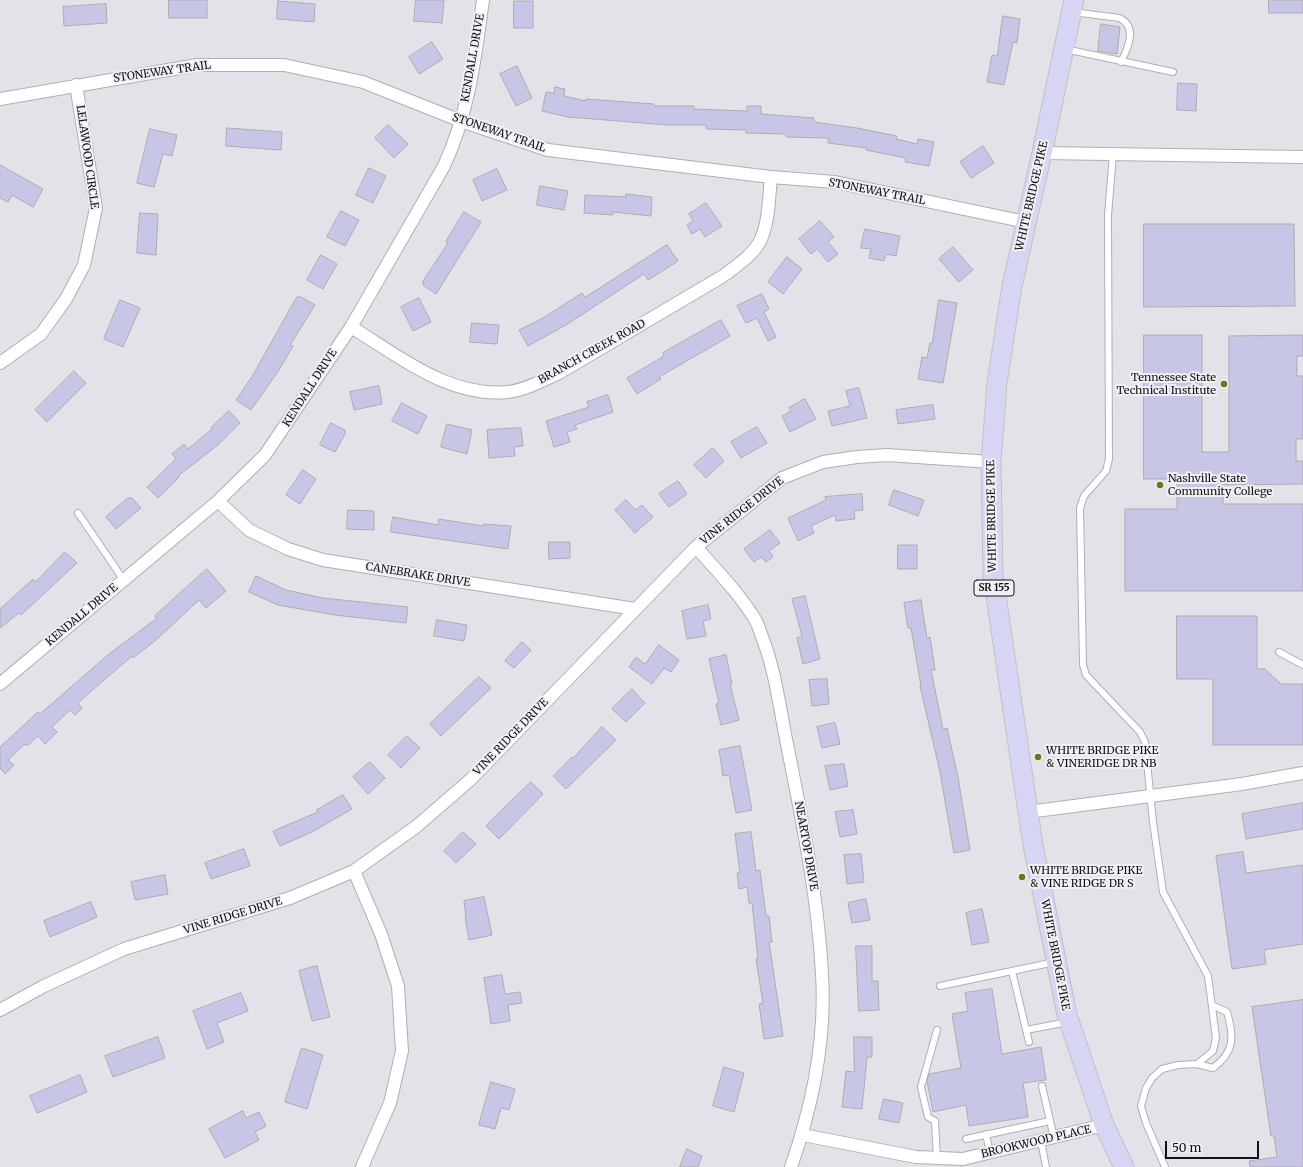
<!DOCTYPE html>
<html>
<head>
<meta charset="utf-8">
<style>
	body { margin:0 }
	#map { position:relative; width:1303px; height:1167px; overflow:hidden; background:#e2e2e8; font-family:Merriweather,serif }
	canvas { display:block }
	.scale { position:absolute; left:1165px; top:1141px; width:94px; height:18px; box-sizing:border-box; border:2px solid #121214; border-top:0; padding-left:5px; font-size:12px; line-height:14px; white-space:nowrap; color:#121214; -webkit-text-stroke:3px #f0f0f5; paint-order:stroke }
</style>
</head>
<body>
<div id="map">
<canvas width="1303" height="1167"></canvas>
<div class="scale">50 m</div>
</div>
<script>
const ctx = document.querySelector('canvas').getContext('2d');
ctx.lineJoin = 'round';
function paint(path, color) { ctx.fillStyle = color; ctx.fill(path, 'evenodd'); }
function trace(path, color, width, dash) { ctx.strokeStyle = color; ctx.lineWidth = width; ctx.lineCap = dash ? 'butt' : 'round'; ctx.setLineDash(dash || []); ctx.stroke(path); }
function write(font, color, halo, rows, align = 'center') {
  ctx.font = font + ' Merriweather,serif'; ctx.lineWidth = 4; ctx.setLineDash([]); ctx.textBaseline = 'middle'; ctx.strokeStyle = halo; ctx.fillStyle = color; for (const [text, x, y, turn = 0] of rows) {
    ctx.save(); ctx.translate(x, y); ctx.rotate((+turn || 0) * Math.PI / 180); ctx.textAlign = isNaN(turn) ? turn : align; if (halo) ctx.strokeText(text, 0, 0); ctx.fillText(text, 0, 0); ctx.restore();
  }
}
const building = new Path2D(`
	M169,0H207V18H169Z
	M416,0H444L442,23L414,21Z
	M1269,0H1303V13H1269Z
	M278,1L315,4L314,22L277,19Z
	M514,1H533V28H514Z
	M106,4L107,23L64,26L63,7Z
	M1003,16L1020,19L1017,43L1013,42L1004,85L987,82L992,55L997,56Z
	M1101,24L1120,27L1117,54L1098,51Z
	M432,42L443,59L419,74L409,57Z
	M517,66L532,98L516,106L500,74Z
	M1178,83L1197,84L1196,111L1177,110Z
	M555,87L565,89L564,96L586,101V99L654,104V106H694V109L747,111V106H761V114L814,118V122L857,128L897,136L896,139L917,144L918,139L934,142L929,166L905,162L906,158L866,150L867,148L828,143L829,138L786,137V134L746,133V130L706,129V125H667L568,117L542,111L546,92L554,93Z
	M388,125L408,144L394,158L375,138Z
	M227,128L282,132L281,150L226,146Z
	M150,129L177,135L172,156L163,154L154,187L137,183Z
	M983,146L994,163L971,178L960,162Z
	M0,165L43,189L33,207L12,195L8,202L0,198Z
	M369,168L386,176L373,203L356,195Z
	M497,169L507,190L482,201L473,180Z
	M540,186L568,191L564,210L537,205Z
	M626,194L652,197L651,216L613,212V215L584,213L585,195L626,197Z
	M706,203L722,226L705,237L700,229L692,234L687,225L693,221L689,214Z
	M341,211L359,220L345,246L327,237Z
	M464,212L481,222L436,294L423,285V281L448,243L446,242Z
	M140,213L158,214L156,255L137,253Z
	M820,221L834,237L828,242L838,254L828,262L817,249L811,254L799,239Z
	M1144,224H1294L1295,306L1144,307Z
	M865,229L900,236L896,256L886,254L884,261L869,258L871,249L861,248Z
	M667,245L678,261L648,280L644,274L566,325L528,346L519,330L543,318L582,293L585,297Z
	M953,247L973,270L959,282L939,259Z
	M321,255L337,264L323,289L307,280Z
	M787,257L802,269L783,294L768,282Z
	M762,294L769,309L764,312L776,337L768,341L757,318L746,323L737,306Z
	M297,297H301L315,305L290,345L293,346L279,370L251,410L236,400L253,375Z
	M419,298L431,322L413,331L401,307Z
	M120,300L140,308L123,347L104,339Z
	M939,300L957,303L943,383L918,379L922,357L927,358L930,343H932Z
	M721,320L730,336L659,377L661,379L637,394L627,378L664,356L663,353Z
	M472,323L499,325L497,344L470,342Z
	M1144,335H1202V452H1229V336L1303,335V356H1297V376H1303V439H1296V461H1303V484L1223,485V504H1303V591H1125V509H1177V479H1144Z
	M74,371L86,383L47,422L35,410Z
	M379,386L382,404L354,410L350,392Z
	M859,388L867,418L832,426L828,411L850,406L846,391Z
	M608,395L613,412L575,425L577,429L567,432L570,442L554,447L546,421L589,407L587,402Z
	M805,399L816,419L790,432L782,416L791,411L789,408Z
	M402,403L427,416L418,434L392,421Z
	M933,405L935,419L898,424L896,410Z
	M229,411L240,423L219,444L178,476L179,477L158,498L147,487L176,459L172,454L184,444L188,449L212,429L211,428Z
	M331,423L345,430V434L335,452L320,445Z
	M447,424L472,430L467,454L441,447Z
	M757,427L767,443L741,458L731,442Z
	M521,428L523,446L514,447L515,456L489,458L487,430Z
	M713,448L724,461L706,478L694,465Z
	M303,470L316,479L300,504L286,495Z
	M678,481L687,494L669,507L659,494Z
	M894,490L924,500L918,516L889,505Z
	M862,494L863,510L854,511L855,519L836,521L835,515L811,526L814,533L798,541L788,518L826,500L825,497Z
	M128,498H132L141,508L116,529L106,517Z
	M626,500L636,510L642,505L653,517L635,533L615,510Z
	M348,510L374,511V530L347,529Z
	M393,517L438,525L439,519L483,526V524L511,526L508,549L391,532Z
	M770,530L780,543L769,551L773,557L766,562L761,557L754,562L744,549Z
	M549,542H570V558L549,559Z
	M898,545H917V569H898Z
	M65,552L77,563L21,615L19,613L0,628V609L33,579L35,582Z
	M207,569L226,591L206,608L199,600L156,640L133,658L132,656L96,687L78,703L82,708L75,715L70,710L52,727L57,732L45,744L38,736L27,746L25,744L8,760L14,765L5,774L0,768V747L38,712L40,714L109,654L157,618L155,616Z
	M256,576L286,590L323,598L408,607L406,623L335,615L278,605L249,592Z
	M805,596L820,659L803,664L797,638L802,636L792,599Z
	M921,600L927,638L930,637L935,670H931L943,729L947,728L958,777L970,850L954,853L940,772L920,686H921L911,628H908L904,603Z
	M708,605L711,619L703,621L706,636L687,639L682,611Z
	M1177,616H1257V669H1265L1281,684H1303V745H1213V679H1177Z
	M437,620L467,625L464,641L434,636Z
	M522,642L531,650L514,668L505,661Z
	M659,645L679,660L671,672L664,668L652,684L629,667L636,657L645,664Z
	M726,655L732,684H730L739,720L721,725L716,704L719,703L709,659Z
	M479,677L491,688L441,736L430,724Z
	M827,679L829,704L812,706L809,680Z
	M632,689L645,703L626,722L612,709Z
	M835,723L840,744L822,748L817,727Z
	M602,727L616,740L566,789L553,776L572,757L573,758Z
	M407,736L420,748L401,768L388,755Z
	M740,746L752,810L736,813L729,775L723,776L719,750Z
	M370,762L385,778L368,794L353,777Z
	M844,764L848,786L830,790L825,766Z
	M531,782L543,794L499,839L486,826Z
	M343,795L352,809L312,832L280,846L273,831L318,812L317,810Z
	M1303,803V829L1246,839L1242,814Z
	M853,810L857,834L840,837L835,812Z
	M463,832L476,844L456,863L444,851Z
	M751,832L756,871L760,870L766,916H769L772,942H769L783,1036L764,1039L759,1004L763,1003L756,959H758L752,903H749L747,887L739,889L737,873H740L735,834Z
	M244,849L250,866L211,879L205,863Z
	M1243,852L1246,873L1303,865V944L1264,950L1266,964L1232,969L1216,856Z
	M861,854L864,882L847,884L844,855Z
	M165,875L168,894L135,900L131,882Z
	M484,897L492,935L469,940L465,917H466L464,901Z
	M866,899L870,920L852,923L848,903Z
	M91,902L97,917L50,937L44,921Z
	M982,909L989,942L972,945L966,913Z
	M856,946H872V981H878L879,1010L859,1011Z
	M317,966L330,1017L312,1021L299,971Z
	M502,975L505,994L520,992L522,1003L508,1005L510,1021L491,1024L484,978Z
	M992,989L1002,1054L1041,1047L1046,1080L1023,1083L1028,1117L969,1126L966,1105L933,1112L927,1081L929,1074L961,1068L952,1014L968,1011L965,993Z
	M241,993L248,1011L217,1023L224,1042L207,1049L193,1011Z
	M1303,1000V1167H1250L1249,1161L1277,1157L1274,1136H1271L1252,1007Z
	M158,1037L165,1058L113,1077L105,1056Z
	M854,1037H872V1057H867L862,1109L842,1107L846,1071L854,1072Z
	M302,1048L323,1055L307,1109L285,1102Z
	M724,1067L744,1073L734,1112L713,1106Z
	M80,1075L87,1092L37,1113L30,1096Z
	M491,1082L515,1089L509,1110L501,1108L495,1129L479,1125Z
	M884,1099L903,1103L899,1123L879,1119Z
	M243,1111L246,1118L259,1112L266,1126L255,1132L259,1140L225,1158L209,1129Z
	M687,1149L702,1156L698,1167H680Z`);
paint(building, '#c7c6e7');
trace(building, '#acacb1', 1);
const service = new Path2D(`
	M1073,12L1119,18C1138,26 1128,48 1121,62
	M1065,49L1173,72
	M1113,155L1108,215L1109,459L1106,471L1084,496L1080,508L1083,665L1086,675L1140,732L1145,742L1153,822L1163,892L1208,976L1216,1038L1213,1051L1197,1064L1178,1065L1162,1069L1152,1078L1146,1088L1141,1106L1146,1123L1165,1167
	M78,513L123,579
	M1279,652L1303,665
	M1012,971L1029,1042
	M940,986L1055,962
	M937,1030L921,1087L928,1117L935,1121L937,1158
	M1026,1030L1068,1022
	M1197,1064L1213,1068C1235,1052 1234,1036 1227,1012L1212,1005
	M1042,1086L1054,1138
	M986,1134L990,1153
	M966,1139L1050,1121
	M1041,1141L1046,1167`);
const minor = new Path2D(`
	M0,99L197,65H284L363,82L461,121L548,150L771,177L835,182L1026,222
	M1042,153L1303,157
	M351,327C399,356 449,398 508,392C526,390 543,380 559,373L723,276C736,266 754,255 761,239C769,221 769,197 771,177
	M0,363L41,334L66,299L84,265L96,208L76,85
	M218,501L249,530L288,549L323,560L635,609
	M696,547C717,571 740,594 756,621C759,627 761,635 764,642C776,675 780,710 787,744C802,820 818,896 822,974C826,1038 812,1107 791,1167
	M0,684L218,501L265,455L351,327L444,166C469,112 475,59 483,0
	M1028,812L1242,784L1303,773
	M354,871L381,934L398,986L402,1051L390,1103L362,1167
	M0,1010L44,986L124,949L290,898L354,871L417,826L470,780L696,547L782,478L823,462L857,457L887,455L991,462
	M803,1135L916,1157L963,1159L1104,1125`);
const primary = new Path2D(`
	M1074,0L1042,153L1012,286L997,383L991,462L993,576L1033,845L1067,1015L1104,1125L1124,1167`);
trace(service, '#afafb4', 8);
trace(minor, '#afafb4', 14);
trace(primary, '#c1c1c2', 21);
trace(service, '#fff', 6);
trace(minor, '#fff', 12);
trace(primary, '#d7d5f4', 19);
for (const [x, y, r, color] of [
	[1224,384,4,"#6e741b"],
	[1160,485,4,"#6e741b"],
	[1038,757,4,"#6e741b"],
	[1022,877,4,"#6e741b"]
]) { const dot = new Path2D(); dot.arc(x, y, r, 0, 2 * Math.PI); ctx.fillStyle = color; ctx.fill(dot); trace(dot, '#f0f0f5', 1.5); }
for (const [x, y, w] of [
	[994,588,40]
]) { const box = new Path2D(); box.roundRect(x - w / 2, y - 8, w, 16, 3); ctx.fillStyle = '#f0f0f5'; ctx.fill(box); trace(box, '#121214', 1); }
write('bold 10px', '#121214', null, [
	["SR 155",994,588]
]);
write('11px', '#121214', '#f0f0f5', [
	["KENDALL DRIVE",473,58,-80],
	["STONEWAY TRAIL",162,72,-8],
	["STONEWAY TRAIL",499,133,19],
	["LELAWOOD CIRCLE",87,157,82],
	["STONEWAY TRAIL",877,192,11],
	["WHITE BRIDGE PIKE",1032,196,-77],
	["BRANCH CREEK ROAD",592,352,-29],
	["KENDALL DRIVE",310,388,-57],
	["VINE RIDGE DRIVE",742,511,-38],
	["WHITE BRIDGE PIKE",992,516,-91],
	["CANEBRAKE DRIVE",418,575,9],
	["KENDALL DRIVE",82,615,-40],
	["VINE RIDGE DRIVE",511,737,-46],
	["NEARTOP DRIVE",806,846,80],
	["VINE RIDGE DRIVE",233,916,-17],
	["WHITE BRIDGE PIKE",1055,955,79],
	["BROOKWOOD PLACE",1036,1142,-13]
]);
write('11px', '#121214', '#f0f0f5', [
	["Tennessee State",1216,378,"right"],
	["Technical Institute",1216,391,"right"],
	["Nashville State",1168,479],
	["Community College",1168,492],
	["WHITE BRIDGE PIKE",1046,751],
	["& VINERIDGE DR NB",1046,764],
	["WHITE BRIDGE PIKE",1030,871],
	["& VINE RIDGE DR S",1030,884]
], 'left');
</script>
</body>
</html>
